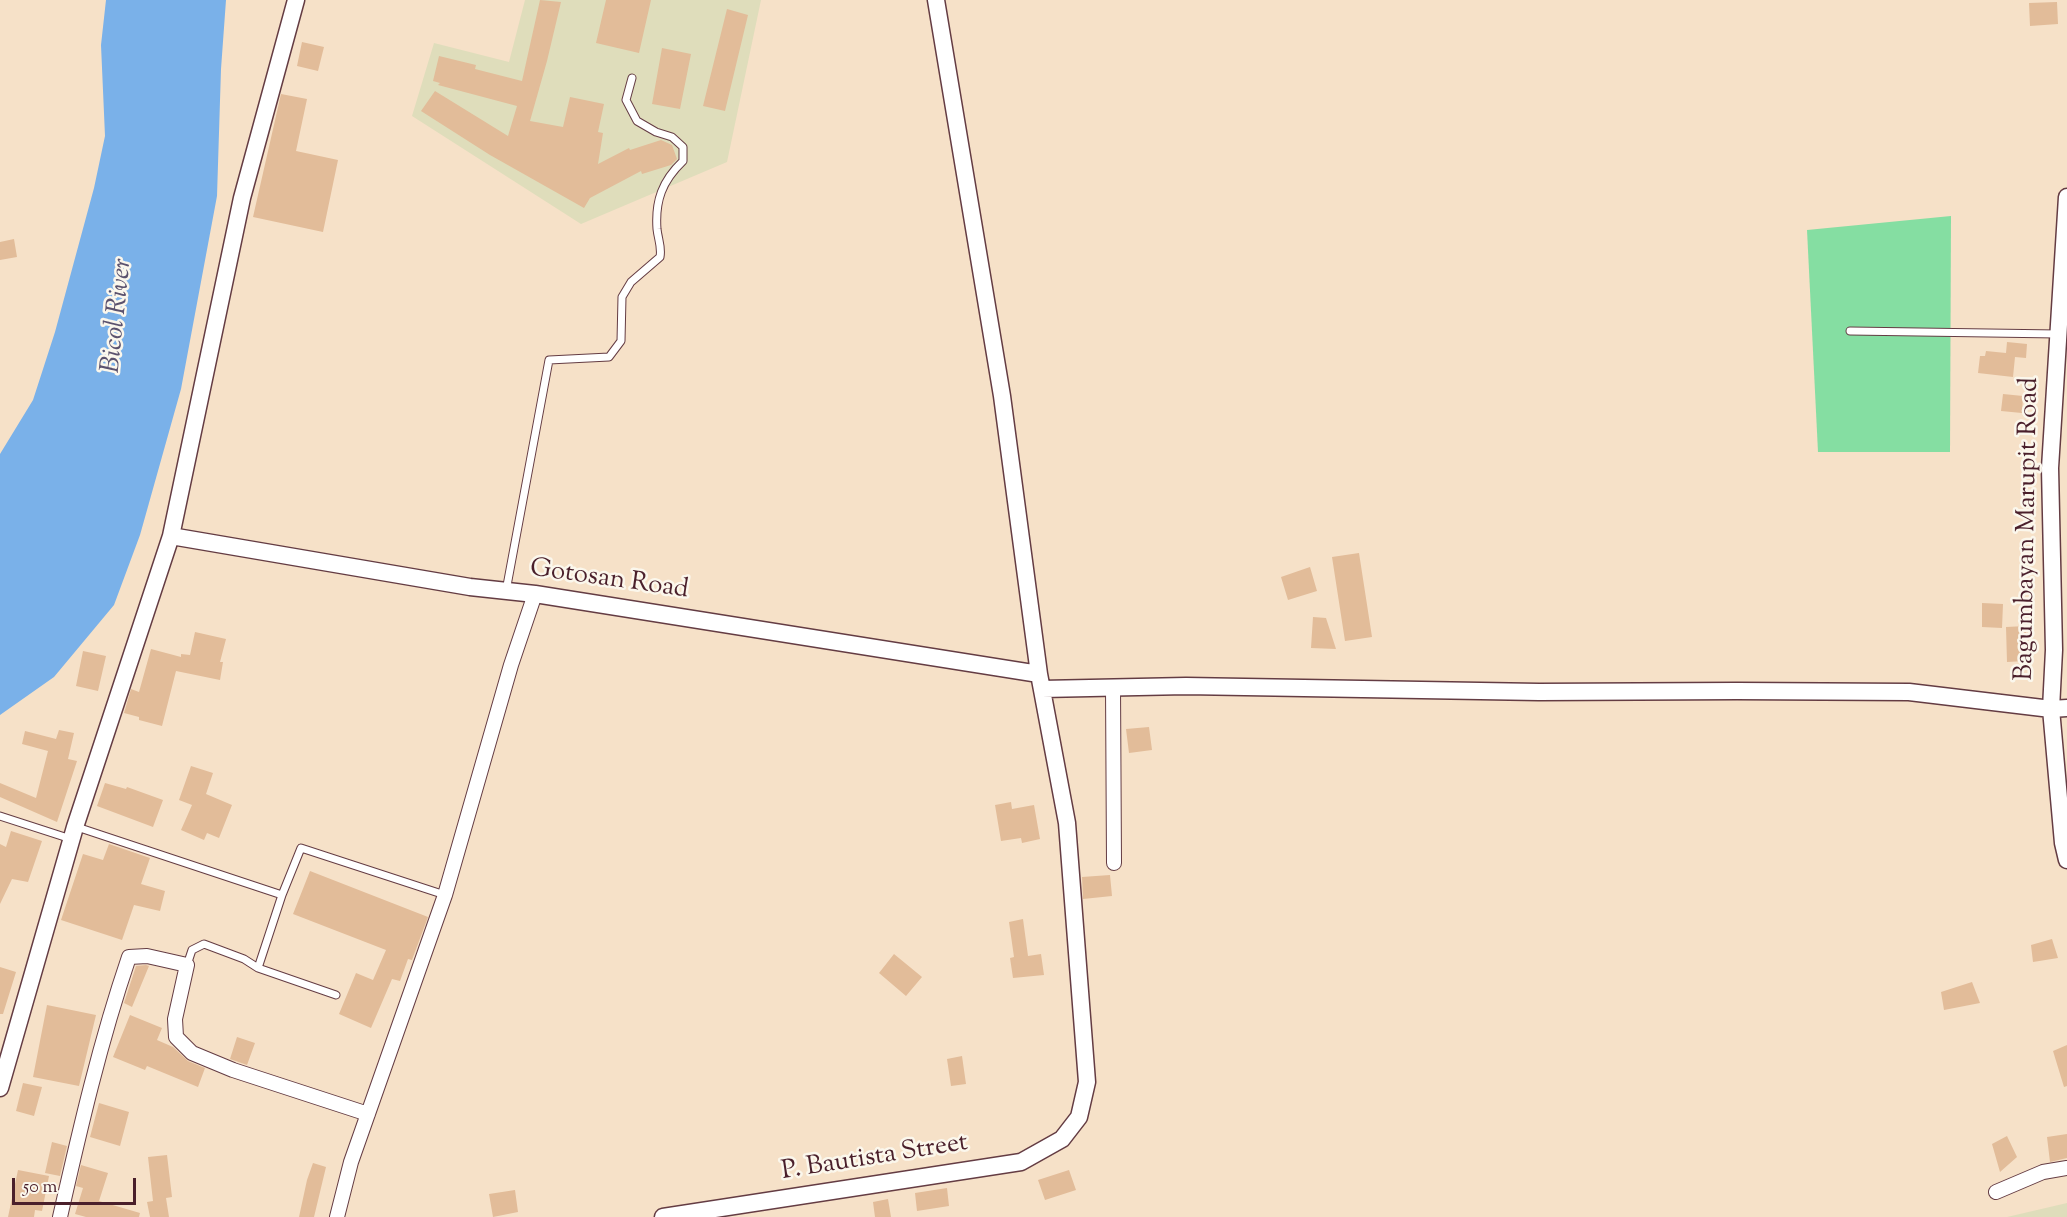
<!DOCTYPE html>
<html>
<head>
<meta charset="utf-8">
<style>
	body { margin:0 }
	#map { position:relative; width:2067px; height:1217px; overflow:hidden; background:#f6e1c8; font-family:"Sorts Mill Goudy",serif }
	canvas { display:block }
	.scale { position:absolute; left:12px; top:1178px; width:124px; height:27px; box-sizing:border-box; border:3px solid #4a1f2b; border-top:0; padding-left:8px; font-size:18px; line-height:21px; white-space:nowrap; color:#4a1f2b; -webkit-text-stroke:4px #fbf7ec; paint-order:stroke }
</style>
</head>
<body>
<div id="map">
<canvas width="2067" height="1217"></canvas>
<div class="scale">50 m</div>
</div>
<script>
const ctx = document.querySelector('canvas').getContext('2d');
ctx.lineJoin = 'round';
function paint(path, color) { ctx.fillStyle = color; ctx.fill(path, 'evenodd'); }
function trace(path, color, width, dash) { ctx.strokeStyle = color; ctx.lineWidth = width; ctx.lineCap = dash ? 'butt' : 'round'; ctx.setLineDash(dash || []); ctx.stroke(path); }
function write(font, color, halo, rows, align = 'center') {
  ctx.font = font + ' "Sorts Mill Goudy",serif'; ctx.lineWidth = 5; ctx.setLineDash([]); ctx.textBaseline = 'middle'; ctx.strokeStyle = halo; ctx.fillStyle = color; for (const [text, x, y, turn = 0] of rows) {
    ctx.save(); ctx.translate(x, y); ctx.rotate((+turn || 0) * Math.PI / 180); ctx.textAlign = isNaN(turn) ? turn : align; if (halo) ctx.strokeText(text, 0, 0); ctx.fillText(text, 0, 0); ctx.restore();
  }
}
paint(new Path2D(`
	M525,0H761L727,162L581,224L412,116L434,43L509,62Z
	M2067,1203V1217H2007Z`), '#dfddbb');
paint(new Path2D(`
	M1951,216L1950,452H1818L1807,230Z`), '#85dea2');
paint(new Path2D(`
	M106,0H226L221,69L217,196L181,389L140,535L114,605L54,677L0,715V454L33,400L55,332L94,188L105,136L101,45Z`), '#7ab1e9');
paint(new Path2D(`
	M540,0L561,2L547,61L530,121L563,127L570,97L604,104L598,132L603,133L598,164L629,148L630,150L661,140L672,145L677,159L671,165L642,174L641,171L590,198L584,208L490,155L421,111L435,91L508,136L517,106L438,85L440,83L433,81L439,56L476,65L475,69L522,81Z
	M606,0H651L639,53L596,43Z
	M2057,2L2058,24L2030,26L2029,3Z
	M727,9L748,15L725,111L703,106Z
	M302,42L324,47L318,71L297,66Z
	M662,48L691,54L680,109L652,104Z
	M281,94L307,99L296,151L338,160L323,232L253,217Z
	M14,239L17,257L0,260V242Z
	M2007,342L2027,344L2026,358L2015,357L2013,377L1978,373L1980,356H1985L1986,351L2006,353Z
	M2003,394L2023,396L2022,413L2001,411Z
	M1359,553L1372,637L1345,641L1332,557Z
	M1310,567L1317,591L1288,600L1281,577Z
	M1982,603L2003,604L2002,628L1982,627Z
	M1313,617L1326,618L1336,649L1311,648Z
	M2026,626V661L2007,662L2006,627Z
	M195,632L226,639L220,662H223L220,680L176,671L162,726L139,720V717L124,713L131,689L139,692L151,649L181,657V654L190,655Z
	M83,651L106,656L98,691L76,686Z
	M1149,727L1152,750L1129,753L1126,729Z
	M59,730L74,733L68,759L77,761L57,822L0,797V783L36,798L48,751L22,744L25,731L56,739Z
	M191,766L213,773L206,794L232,805L219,838L207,833L204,840L181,830L192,805L179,800Z
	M105,783L126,789L127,787L163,800L153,827L97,806Z
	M1011,802L1012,809L1034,805L1040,839L1022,843L1021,838L1001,841L995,805Z
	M11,831L42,841L28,882L12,879L0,904V844L6,847Z
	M109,844L150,858L141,884L165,891L160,911L134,905L122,940L61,920L83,854L103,860Z
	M310,871L428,917L412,960L408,959L400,981L392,979L371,1028L339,1014L356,973L373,980L386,950L293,914Z
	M1110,875L1112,896L1083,899L1082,877Z
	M1023,919L1028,956L1041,954L1044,975L1013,978L1010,958L1014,957L1009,922Z
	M2052,939L2058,958L2033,962L2031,945Z
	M894,954L922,977L906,996L879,973Z
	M146,965L149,966L132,1007L124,1003L136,966Z
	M0,967L16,972L3,1014H0Z
	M1972,982L1980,1003L1944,1010L1941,992Z
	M47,1005L96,1015L79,1086L33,1077Z
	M130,1015L162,1028L157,1040L173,1047L188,1061L205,1068L198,1087L147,1066L145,1070L113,1057Z
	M237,1037L255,1043L247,1065L230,1059Z
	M2067,1045V1086L2064,1087L2053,1051Z
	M962,1056L966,1084L951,1086L947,1059Z
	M23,1083L42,1087L34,1116L16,1111Z
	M99,1103L129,1112L120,1146L90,1137Z
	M2067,1134V1158L2050,1162L2047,1137Z
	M2007,1136L2017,1157L2000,1172L1992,1144Z
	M52,1142L67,1146L60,1176L45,1173Z
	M167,1155L172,1197L166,1198L169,1217H150L147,1202L153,1201L148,1157Z
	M313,1163L326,1167L314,1217H299L307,1180Z
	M81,1165L108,1173L99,1201L140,1213L139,1217H86L75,1214L83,1188L76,1186Z
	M18,1170L49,1176L42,1211L35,1210L34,1217H8Z
	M1069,1170L1076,1190L1045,1200L1038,1180Z
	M947,1188L949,1206L917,1211L915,1193Z
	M515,1190L518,1212L493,1217L489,1194Z
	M888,1199L891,1217H875L873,1202Z`), '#e2bc99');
const service = new Path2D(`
	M1850,331L2058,334
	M506,591L549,360L609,357L621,341L622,297L631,282L660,257C662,247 658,239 657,229C655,201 662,181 683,161V147L672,137L656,132L637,121L626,100L632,78
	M0,816L71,839
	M77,827L282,895
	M187,965L192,950L204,944L244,959L258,968L336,995
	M258,968L282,895L301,848L445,895`);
const minor = new Path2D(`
	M1113,687L1114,863
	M1996,1192L2043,1172L2067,1168
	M60,1217C80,1129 100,1042 129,957L147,956L187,965L175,1019L176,1037L192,1053L233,1070L368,1114
	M337,1217L351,1162L445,895L511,665L535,594`);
const tertiary = new Path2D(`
	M2067,197L2050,468L2054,650L2051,709L2063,843L2067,860
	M171,536L470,587L535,594L1039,674
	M1042,689L1186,686L1539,692L1737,691L1909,692L2051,709L2067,708
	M0,1088L75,827L171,536L242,198L296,0
	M663,1217L1021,1162L1062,1139L1079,1117L1087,1082L1067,823L1039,674L1002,396L936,0`);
trace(service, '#643c43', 9);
trace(minor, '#643c43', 16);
trace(tertiary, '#643c43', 19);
trace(service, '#fff', 7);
trace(minor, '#fff', 14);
trace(tertiary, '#fff', 16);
write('26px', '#4a1f2b', '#fbf7ec', [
	["Bagumbayan Marupit Road",2029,529,-89],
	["Gotosan Road",609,581,8],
	["P. Bautista Street",875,1159,-9]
]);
write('italic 27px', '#5b526e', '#fbf7ec', [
	["Bicol River",119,316,-84]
]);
</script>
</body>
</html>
